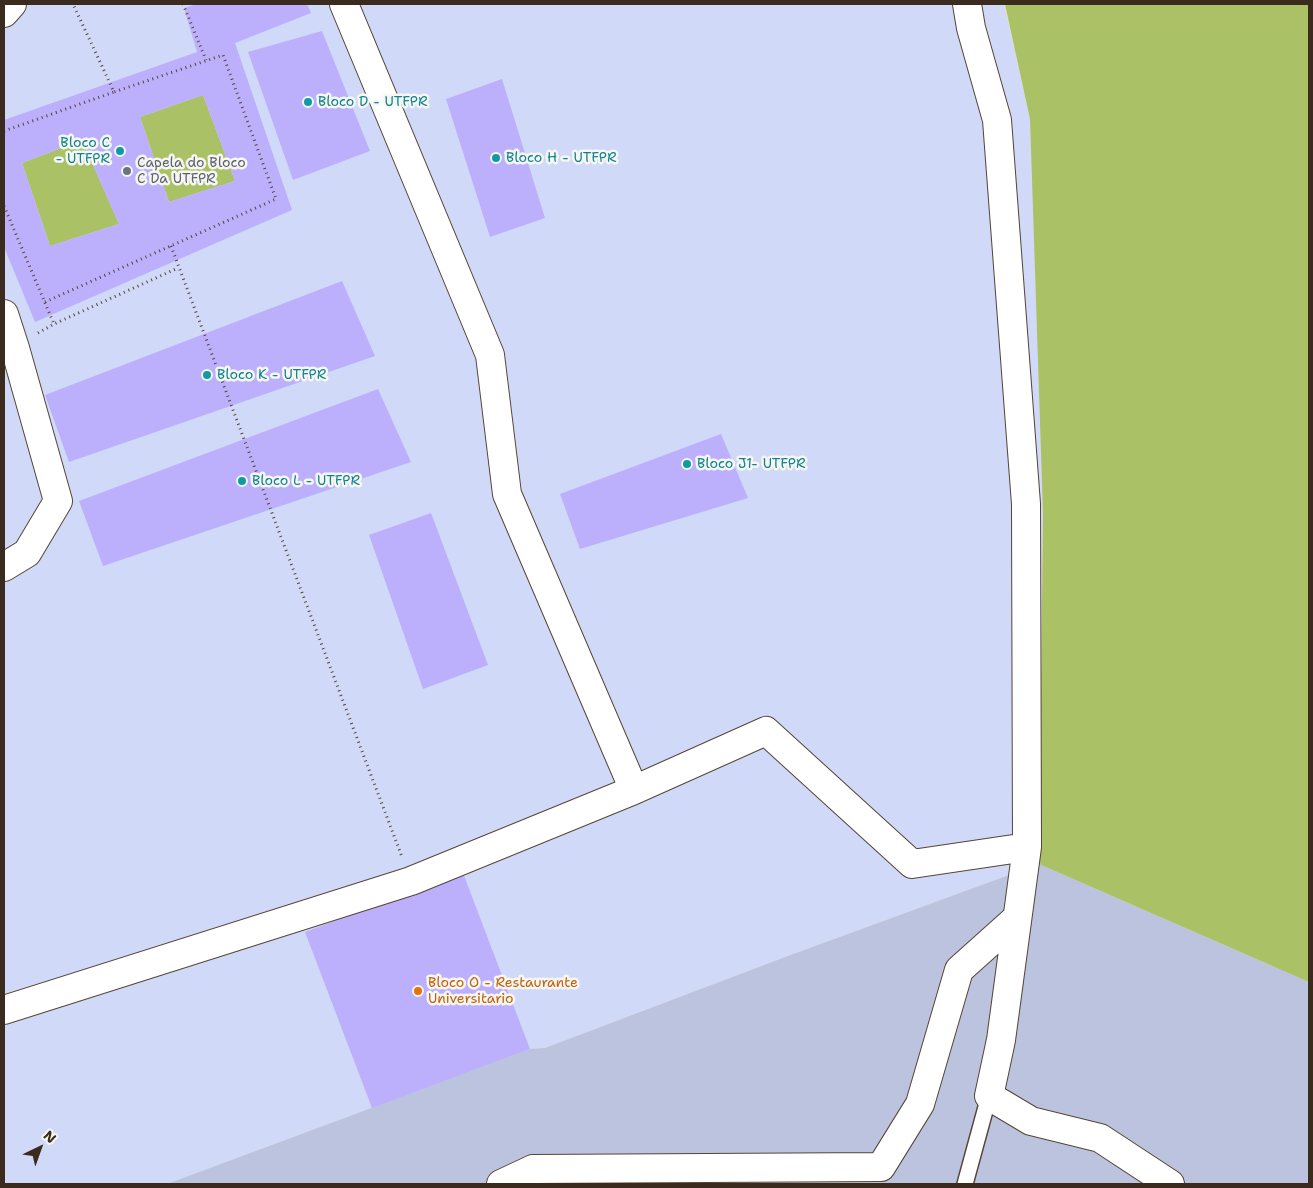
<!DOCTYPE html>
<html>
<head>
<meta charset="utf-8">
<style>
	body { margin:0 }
	#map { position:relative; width:1313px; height:1188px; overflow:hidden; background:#e7e0bc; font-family:"Shantell Sans",sans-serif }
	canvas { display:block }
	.frame { position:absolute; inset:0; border:5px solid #3b2a1e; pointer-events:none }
	.north { position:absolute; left:15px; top:1123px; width:50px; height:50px; -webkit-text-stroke:4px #f6f6f2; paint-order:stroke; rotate:42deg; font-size:14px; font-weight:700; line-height:20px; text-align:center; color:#3b2a1e }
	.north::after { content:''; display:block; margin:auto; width:18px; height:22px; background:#3b2a1e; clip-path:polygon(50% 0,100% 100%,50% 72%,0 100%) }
</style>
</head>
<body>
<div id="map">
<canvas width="1313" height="1188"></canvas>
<div class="frame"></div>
<div class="north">N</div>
</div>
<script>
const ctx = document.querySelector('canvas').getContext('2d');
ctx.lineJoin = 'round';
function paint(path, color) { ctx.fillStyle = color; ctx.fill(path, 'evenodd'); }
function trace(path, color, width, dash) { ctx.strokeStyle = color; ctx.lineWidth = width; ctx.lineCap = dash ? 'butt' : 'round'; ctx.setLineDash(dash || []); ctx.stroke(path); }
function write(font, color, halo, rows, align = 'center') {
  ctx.font = font + ' "Shantell Sans",sans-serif'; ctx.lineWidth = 5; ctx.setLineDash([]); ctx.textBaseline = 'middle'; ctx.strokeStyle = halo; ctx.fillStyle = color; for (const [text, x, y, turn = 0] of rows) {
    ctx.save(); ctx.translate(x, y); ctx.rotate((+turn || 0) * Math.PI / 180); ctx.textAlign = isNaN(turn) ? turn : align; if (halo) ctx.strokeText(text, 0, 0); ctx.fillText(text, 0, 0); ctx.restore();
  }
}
paint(new Path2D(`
	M4,4H1004L1030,119L1043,514L1039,864L788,956L545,1048L530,1049L167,1184H4Z`), '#d1d9f9');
paint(new Path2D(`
	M1039,864L1309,982V1184H167L530,1049L545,1048L788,956Z`), '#bbc3de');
paint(new Path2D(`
	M1005,4H1309V982L1039,864L1043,514L1030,119Z
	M203,95L235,181L169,202L140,117Z
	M82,140L119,224L50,246L22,163Z`), '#abc166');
paint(new Path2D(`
	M197,4H307L311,13L235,43L292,210L35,322L4,247V120L197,52L184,8ZM203,95L235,181L169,202L140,117ZM82,140L119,224L50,246L22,163Z
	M322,31L370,151L293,180L248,52Z
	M502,79L545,218L490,237L446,99Z
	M342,281L375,356L69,462L45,395Z
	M378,389L411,462L103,566L79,501Z
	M721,434L748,498L580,549L560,494Z
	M431,513L488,665L423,689L369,535Z
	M463,873L530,1049L372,1108L305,932Z`), '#bcb0fc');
const lane = new Path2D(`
	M965,1184L989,1096`);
const street = new Path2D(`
	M344,4L490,355L507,494L634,790
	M967,4L971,28L997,120L1026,504L1027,847L1001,1040L989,1096L1031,1121L1100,1138L1170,1184
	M4,13L12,4
	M4,314L15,348L58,501L27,553L4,567
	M4,1010L411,881L634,790L766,731L912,864L1027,847
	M501,1184L533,1169L881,1167L920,1104L959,970L1017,918`);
trace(lane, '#554536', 18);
trace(street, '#554536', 30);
trace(new Path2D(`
	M183,4L206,60
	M4,131L114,92L73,4
	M4,206L54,324
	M171,246L402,857
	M45,302L276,199L223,55L114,92
	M38,333L54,324L178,268`), '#554536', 3, [1, 4]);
trace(lane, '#fff', 15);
trace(street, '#fff', 28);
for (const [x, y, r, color] of [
	[308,102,5,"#0f9aa8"],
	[120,151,5,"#0f9aa8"],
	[496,158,5,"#0f9aa8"],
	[127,171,5,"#6b7280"],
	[207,375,5,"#0f9aa8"],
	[687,464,5,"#0f9aa8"],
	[242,481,5,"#0f9aa8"],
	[418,991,5,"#e8710a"]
]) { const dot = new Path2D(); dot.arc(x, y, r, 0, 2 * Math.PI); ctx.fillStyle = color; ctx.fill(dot); trace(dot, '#f6f6f2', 2); }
write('14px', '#0d838f', '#f6f6f2', [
	["Bloco D - UTFPR",318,102],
	["Bloco C",110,143,"right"],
	["- UTFPR",110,159,"right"],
	["Bloco H - UTFPR",506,158],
	["Bloco K - UTFPR",217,375],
	["Bloco J1- UTFPR",697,464],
	["Bloco L - UTFPR",252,481]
], 'left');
write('14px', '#5b616d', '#f6f6f2', [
	["Capela do Bloco",137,163],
	["C Da UTFPR",137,179]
], 'left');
write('14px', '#c56008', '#f6f6f2', [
	["Bloco O - Restaurante",428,983],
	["Universitario",428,999]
], 'left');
</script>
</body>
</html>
